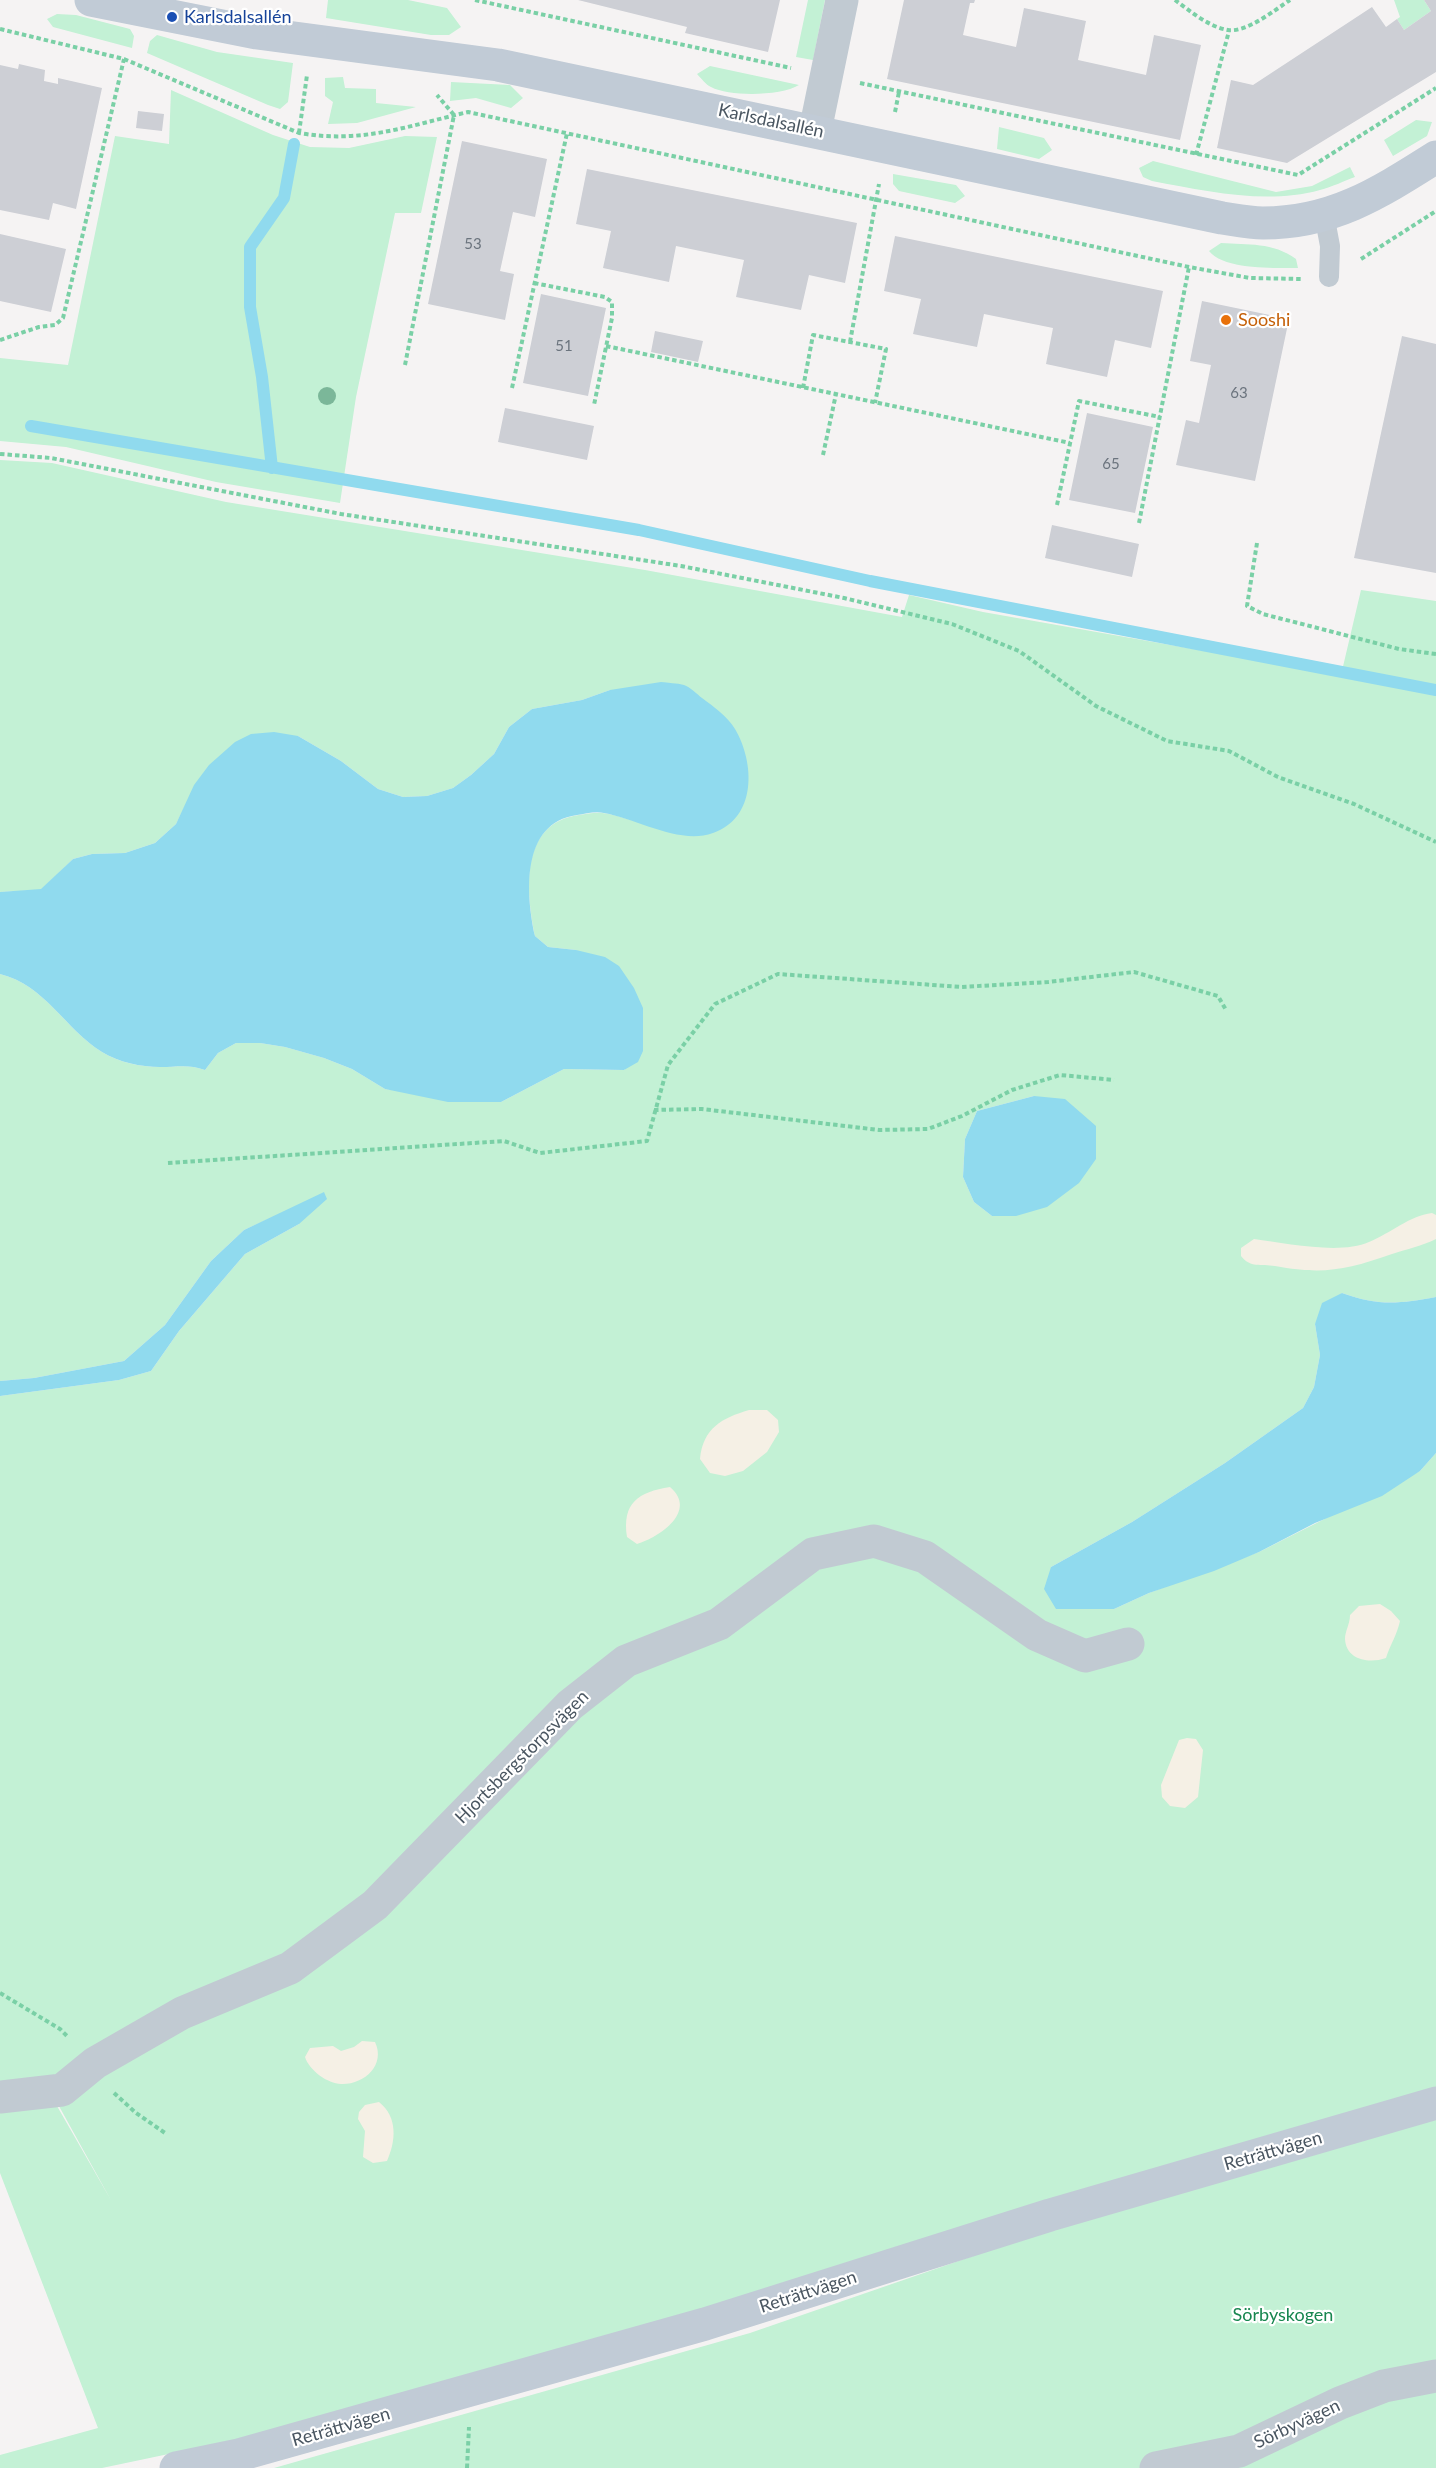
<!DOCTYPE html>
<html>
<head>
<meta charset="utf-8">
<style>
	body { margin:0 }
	canvas { display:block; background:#f5f3f3 }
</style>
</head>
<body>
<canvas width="1436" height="2468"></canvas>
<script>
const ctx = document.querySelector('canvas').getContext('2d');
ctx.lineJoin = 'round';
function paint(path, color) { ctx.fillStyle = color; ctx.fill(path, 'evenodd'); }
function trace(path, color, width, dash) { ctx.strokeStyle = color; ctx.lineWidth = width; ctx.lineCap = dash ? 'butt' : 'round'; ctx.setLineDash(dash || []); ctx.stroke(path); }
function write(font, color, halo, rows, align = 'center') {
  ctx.font = font + ' Lato,sans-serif'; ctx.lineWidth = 4.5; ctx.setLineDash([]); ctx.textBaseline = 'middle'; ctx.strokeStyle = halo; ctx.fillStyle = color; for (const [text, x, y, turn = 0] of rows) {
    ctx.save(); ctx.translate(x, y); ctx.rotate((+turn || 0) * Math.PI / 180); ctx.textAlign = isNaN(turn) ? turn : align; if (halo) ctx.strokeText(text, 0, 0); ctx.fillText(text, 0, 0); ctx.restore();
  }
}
paint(new Path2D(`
	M328,0H408L447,8L461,27L449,35H431L326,18Z
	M808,0H825L813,60L796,57Z
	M1394,0H1424L1431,11L1404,30L1397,19L1400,17Z
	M57,14L76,15L130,29L134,36L132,48L53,27L47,19Z
	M157,35L217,52L293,63L288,102L280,109L268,105L147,53L150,41Z
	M710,66L799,85C781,96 730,97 711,87C706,85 701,78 697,74Z
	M343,77L345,88L376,89V103L416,107L357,123L328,124L333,102L325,96V78Z
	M451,82L510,85L523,98L511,108L476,98L450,101Z
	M171,90L273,135L310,147L349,148L405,136L437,137L421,213H395L356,397L340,503L216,482L66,447L0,441V358L68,365L115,136L169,144Z
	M1416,120L1432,122L1427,136L1393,156L1384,140Z
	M999,127L1044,138L1052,150L1039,159L997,149Z
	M1153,161L1276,192L1312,186L1350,167L1355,177C1344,181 1332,187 1320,190C1266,205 1206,191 1152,181L1143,177L1139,168Z
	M893,174L956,185L965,196L955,203L899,191L893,184Z
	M1221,243C1248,245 1273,242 1296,259L1298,268C1275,268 1224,270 1209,251Z
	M0,460L52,463L226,502L645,570L902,617L909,595L983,612L1341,675L1361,590L1436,601V1297C1399,1304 1377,1306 1342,1293L1315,1324L1320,1355L1314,1387L1303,1408L1225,1463L1132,1522L1051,1567L1057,1609H1114L1149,1593L1259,1552L1420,1471L1436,1453V2090L321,2422L102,2468H0V2455L98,2428L0,2173V2104L53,2099L112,2202L44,2079L0,2085V1396L119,1380L151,1371L179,1331L245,1254L299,1224L277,1215L244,1230L211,1261L165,1325L124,1361L34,1378L0,1381V974C45,985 65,1029 102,1052C118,1062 140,1067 160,1067C177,1067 189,1064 205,1070L218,1053L236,1043H260L285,1047L324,1058L352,1069L385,1089L501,1102L564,1069L625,1070L576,950L548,947L535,936C526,891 519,823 579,815C587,814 595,812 602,813C613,814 624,818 634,821L610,690L582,700L532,709L509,727L494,754L471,775L453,788L427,796L403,797L378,789L341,761L298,736L185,806L176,824L155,843L125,853L92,854L73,859L41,890L0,892ZM1034,1096L1016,1216H992L974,1202L963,1177L965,1139L977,1111Z
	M1436,2118V2468H274L750,2333L1083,2218Z`), '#c3f1d5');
paint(new Path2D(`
	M1432,1213L1436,1215V1239C1422,1246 1407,1249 1392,1254C1346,1270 1323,1275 1275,1266C1261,1264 1250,1268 1241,1256V1248L1254,1239C1285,1243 1340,1255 1369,1242C1391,1233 1409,1216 1432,1213Z
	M749,1410H767L778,1420L779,1432L767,1452L743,1471L725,1476L710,1473L700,1459C703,1428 722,1418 749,1410Z
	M670,1487C698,1511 660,1537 637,1544L627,1537C622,1503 638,1492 670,1487Z
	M1380,1604L1391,1611L1400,1621C1397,1635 1390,1645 1386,1658C1369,1664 1346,1660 1345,1639C1345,1631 1350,1624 1350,1615L1359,1606Z
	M1187,1738L1196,1739L1203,1750L1198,1797L1185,1808L1170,1806L1162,1797L1161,1785L1179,1740Z
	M362,2041L375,2042C386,2065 364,2085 341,2084C328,2084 309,2070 305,2057L310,2048L333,2046L341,2051L354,2047Z
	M379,2102C398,2117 396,2141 387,2161L373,2163L363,2157L365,2131L358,2119L359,2112L365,2105Z`), '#f5f0e5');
paint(new Path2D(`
	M661,682C668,683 677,683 684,685C690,687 697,694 702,698C713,706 728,717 735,729C755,763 757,818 713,833C679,845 638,819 604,813C595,811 585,814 577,815C520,823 526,895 535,936L548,947L576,950L605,957L619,966L634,988L643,1008V1051L638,1062L624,1070L564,1069L501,1102H448L385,1089L352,1069L324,1058L285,1047L260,1043H236L218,1053L205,1070C189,1064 177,1067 160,1067C141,1067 118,1062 102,1052C65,1029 45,985 0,974V892L41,889L73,859L92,854L125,853L155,843L176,824L194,785L209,765L235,742L251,734L274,732L298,736L341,761L378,789L403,797L427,796L453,788L471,775L494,754L509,727L532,709L582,700L610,690Z
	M1034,1096L1065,1099L1096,1126V1159L1079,1183L1047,1207L1016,1216H992L974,1202L963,1177L965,1139L977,1111Z
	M324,1192L327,1199L299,1224L245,1254L179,1331L151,1371L119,1380L0,1396V1381L34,1378L124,1361L165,1325L211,1261L244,1230Z
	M1342,1293C1377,1306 1399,1304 1436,1297V1453L1420,1471L1382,1496L1315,1523L1259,1552L1214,1571L1149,1593L1114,1609H1056L1044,1589L1051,1567L1132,1522L1225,1463L1303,1408L1314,1387L1320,1355L1315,1324L1322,1303Z`), '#90daee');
trace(new Path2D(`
	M31,426L639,530L870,581L1436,690
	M272,468L262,377L250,307V247L284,198L294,144`), '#90daee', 12);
paint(new Path2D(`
	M578,0H780L768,52L685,33L687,27Z
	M904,0H975L974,3H970L963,35L1016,47L1024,8L1086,21L1078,60L1146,75L1154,35L1201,45L1180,140L887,79Z
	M1424,0H1436V72L1287,163L1217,148L1231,80L1253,85L1372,7L1386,27L1397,19L1404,30L1431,11Z
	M19,64L45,70L44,81L58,84V78L102,88L76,209L53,203L49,220L0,210V65L18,69Z
	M138,111L164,114L162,131L136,128Z
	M462,141L547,159L535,217L513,212L500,271L514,274L505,320L428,304Z
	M587,169L857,223L845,283L809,275L801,310L736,297L744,260L676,246L669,282L603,268L611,231L576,224Z
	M0,234L66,249L51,312L0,301Z
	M895,236L1163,291L1151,348L1115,340L1107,377L1046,364L1053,328L984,314L977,347L913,334L921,299L884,291Z
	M541,294L606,308L588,396L523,383Z
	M1202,301L1289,319L1255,481L1176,465L1186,420L1199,423L1211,365L1190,361Z
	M655,331L703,341L698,362L651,352Z
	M1402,336L1436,344V573L1354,558Z
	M505,408L594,426L587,460L498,442Z
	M1087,413L1153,427L1135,513L1069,500Z
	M1052,525L1139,544L1132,577L1045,558Z`), '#cdcfd5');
trace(new Path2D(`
	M475,0L791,68
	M1175,0C1190,11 1209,27 1228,30C1246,33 1275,10 1290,0
	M0,29L124,59L299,133C361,144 408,126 468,112L1189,267L1250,278L1301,279
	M860,83L1298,175L1436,88
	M895,112L899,92
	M299,133L307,75
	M1196,155L1229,31
	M1361,259L1436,211
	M534,283L605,297L612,302V318L594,405
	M0,340L39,327L55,325L63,318L124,59
	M850,342L879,184
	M606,346L1070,443
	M405,365L454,115L437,95
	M512,388L567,133
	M803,388L813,335L886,349L875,403
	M0,454L51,458L341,514L681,566L844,598L952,624L1019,651L1096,706L1167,741L1229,751L1278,777L1354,804L1436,842
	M823,455L836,394
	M1057,505L1079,401L1160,417
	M1139,523L1189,267
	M1257,543L1247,606L1263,614L1399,649L1436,654
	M654,1110L702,1109L879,1130L928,1129L962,1116L1012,1090L1060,1075L1114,1080
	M168,1163L504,1141L540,1153L647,1141L668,1065L715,1004L778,974L962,987L1048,982L1134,972L1218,996L1226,1010
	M0,1993L60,2029L68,2037
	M114,2093L136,2113L165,2133
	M467,2468L469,2427`), '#7ad0a6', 4, [4.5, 3]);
trace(new Path2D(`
	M1324,214L1330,246L1329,277`), '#c1cad2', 20);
trace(new Path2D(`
	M815,131L842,0
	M0,2097L62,2090L95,2063L182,2013L290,1968L375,1905L570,1705L626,1661L719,1624L813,1554L874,1541L925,1557L1037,1635L1085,1656L1128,1644
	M1156,2468L1239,2451L1340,2403L1384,2386L1436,2376`), '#c1cad2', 33);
trace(new Path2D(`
	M91,0L257,33L498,65L1222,218C1235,220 1250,223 1263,223C1333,223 1379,193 1436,157
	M176,2468L239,2455L705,2324L1050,2215L1436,2103`), '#c1cbd6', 33);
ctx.fillStyle = '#7bb799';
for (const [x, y] of [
	[327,396]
]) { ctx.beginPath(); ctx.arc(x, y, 9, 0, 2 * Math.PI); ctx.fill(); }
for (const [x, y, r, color] of [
	[172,17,6,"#1a4fb4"],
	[1226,320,6,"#e8710a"]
]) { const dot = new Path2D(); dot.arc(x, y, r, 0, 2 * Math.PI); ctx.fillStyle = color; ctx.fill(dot); trace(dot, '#fff', 2); }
write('15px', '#6b747e', null, [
	["53",473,244],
	["51",564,346],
	["63",1239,393],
	["65",1111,464]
]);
write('18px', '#164399', '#fff', [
	["Karlsdalsallén",184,17]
], 'left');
write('18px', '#4a5661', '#fff', [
	["Karlsdalsallén",771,121,12],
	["Hjortsbergstorpsvägen",522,1757,-45],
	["Reträttvägen",1273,2151,-16],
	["Reträttvägen",808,2292,-18],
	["Sörbyvägen",1297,2424,-25],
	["Reträttvägen",341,2427,-16]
]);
write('18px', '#c56008', '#fff', [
	["Sooshi",1238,320]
], 'left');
write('18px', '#17864f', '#fff', [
	["Sörbyskogen",1283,2315]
]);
</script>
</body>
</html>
